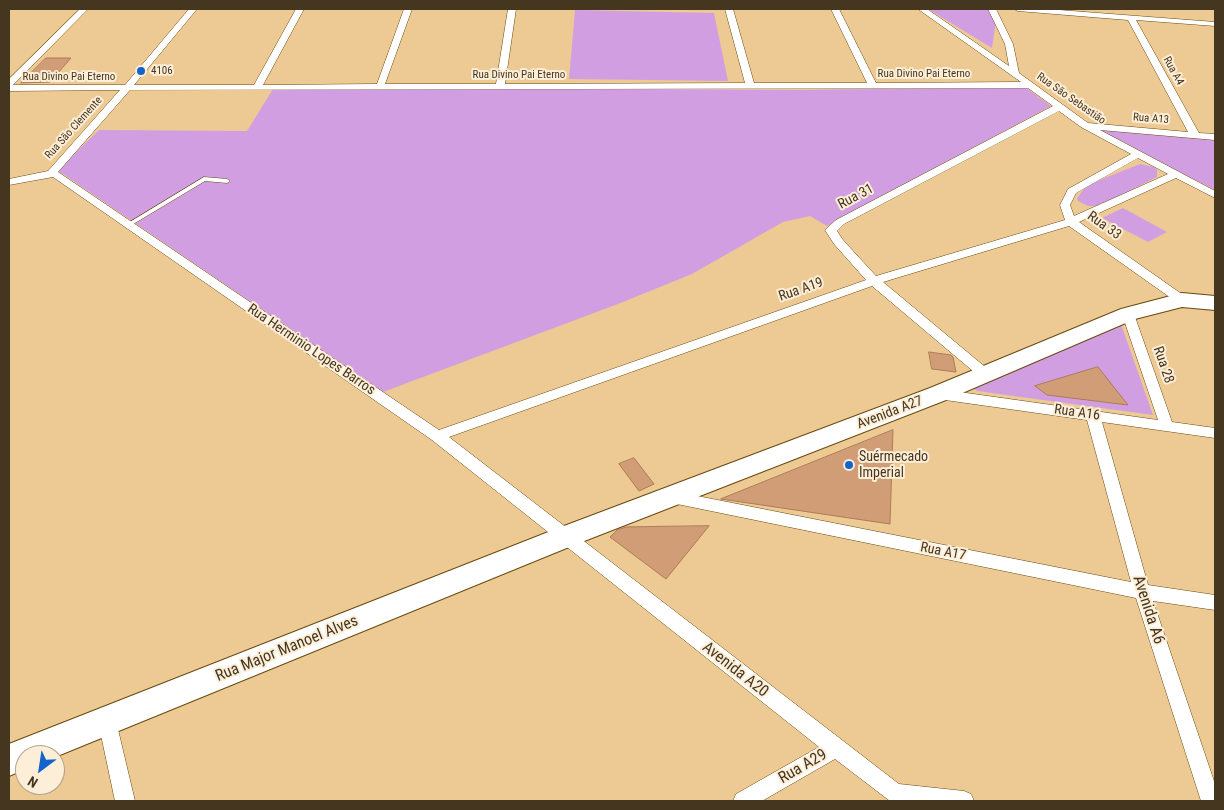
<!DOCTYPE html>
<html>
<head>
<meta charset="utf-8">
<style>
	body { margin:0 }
	#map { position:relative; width:1224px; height:810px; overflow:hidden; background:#edca93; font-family:"Roboto Condensed",sans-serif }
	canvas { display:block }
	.frame { position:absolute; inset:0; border:10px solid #453620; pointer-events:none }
	.north { position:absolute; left:15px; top:745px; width:50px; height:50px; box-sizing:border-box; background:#fdeed8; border:1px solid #b3a48e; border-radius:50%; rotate:211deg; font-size:14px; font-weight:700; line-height:20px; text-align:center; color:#453620 }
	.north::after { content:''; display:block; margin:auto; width:18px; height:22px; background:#1363cd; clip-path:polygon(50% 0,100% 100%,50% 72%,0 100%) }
</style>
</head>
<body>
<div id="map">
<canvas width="1224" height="810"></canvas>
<div class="frame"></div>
<div class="north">N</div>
</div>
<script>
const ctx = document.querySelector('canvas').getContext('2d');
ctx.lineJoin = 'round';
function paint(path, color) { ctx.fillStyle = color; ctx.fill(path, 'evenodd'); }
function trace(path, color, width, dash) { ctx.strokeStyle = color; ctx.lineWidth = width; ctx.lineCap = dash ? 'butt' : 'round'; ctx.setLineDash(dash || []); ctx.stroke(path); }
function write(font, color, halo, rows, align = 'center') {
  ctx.font = font + ' "Roboto Condensed",sans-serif'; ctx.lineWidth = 4; ctx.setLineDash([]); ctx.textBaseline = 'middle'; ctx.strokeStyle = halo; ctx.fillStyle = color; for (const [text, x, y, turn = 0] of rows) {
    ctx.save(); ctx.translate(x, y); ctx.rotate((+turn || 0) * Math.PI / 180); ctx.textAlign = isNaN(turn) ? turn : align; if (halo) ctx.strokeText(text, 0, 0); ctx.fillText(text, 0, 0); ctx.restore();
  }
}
paint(new Path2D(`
	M928,9H990L996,21L992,48Z
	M575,10L714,13L728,81L569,79Z
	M1025,87L1051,106L827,226L810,216L783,222L692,274L618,304L383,392L63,174L56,171L99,130L247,131L273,89L499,88L798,90Z
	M1096,128L1215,140V190L1097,131Z
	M1140,164L1154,167L1157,170V177L1099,206H1088L1078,201L1077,198L1087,185Z
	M1123,208L1167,232L1148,242L1102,218Z
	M1121,324L1153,415L977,391L969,385Z`), '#d19fe1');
const building = new Path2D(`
	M46,58H71L50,82L21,83Z
	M929,352L951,355L953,357L956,372L932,369Z
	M1098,367L1128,405L1047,395L1035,386Z
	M893,430L890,524L721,499Z
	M634,458L654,484L639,491L619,464Z
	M709,526L666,579L610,537L617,530L626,527Z`);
paint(building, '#d19d76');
trace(building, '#ad7b55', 1);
const lane = new Path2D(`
	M204,177L227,179L230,181L227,183L205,181L130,226H126L125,225Z`);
const street = new Path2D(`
	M80,9H88L13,85H125L189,9H197L134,85H254L296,9H304L263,85L377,84L404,9H412L385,84H496L508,9H516L505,84L745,83L725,9H733L754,83H867L831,9H839L876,83L1021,82L918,9H927L1009,66L1005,44L988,9H996L1013,44L1019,73L1088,123L1188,132L1128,20L1018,11L1014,9H1046L1215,22V26L1136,20L1199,133L1215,134V140L1100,130L1215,191V198L1176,178L1079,222L1186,297L1188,300L1186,303H1178L1069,226L883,282L990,371L992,374L990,377H980L872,286L449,437L899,784L964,791L971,794L974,801H890L835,759L762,801H733L736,794L819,747L432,440L53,177L9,185V179L48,171L120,90L9,91V79ZM1028,88L1053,106L836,220L825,230L834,244L866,280L439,430L58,172L130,90ZM1059,111L1081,127L1131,154L1068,189L1060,205L1065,220L876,276L843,240L837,231L844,224ZM1138,158L1168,174L1074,216L1070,205L1076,193Z
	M1128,310L1134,314L1172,422L1215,428V438L1102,422L1148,585L1215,595V610L1153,601L1215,784V801H1201L1136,598L672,503L667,501L664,497L667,493L672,491L1131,582L1087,420L938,399L933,398L931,394L933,390L938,389L1158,420L1122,314Z
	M107,712L114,714L116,721L135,801H115L98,721L100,714Z`);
const primary = new Path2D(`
	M1182,293L1215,296V310L1182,307L1135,319L946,400L574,545L55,757V755H25V769L9,776V744L556,529L930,388L1121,309Z`);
trace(lane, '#68490f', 1);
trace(street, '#68490f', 1);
trace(primary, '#68490f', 2);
paint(lane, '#fff');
paint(street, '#fff');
paint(primary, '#fff');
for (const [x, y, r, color] of [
	[141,71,5,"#1363cd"],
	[849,465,5,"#1363cd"]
]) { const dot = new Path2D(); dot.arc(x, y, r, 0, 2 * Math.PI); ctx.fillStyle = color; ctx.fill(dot); trace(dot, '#fdeed8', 2); }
write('11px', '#453620', '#fdeed8', [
	["4106",151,71]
], 'left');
write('11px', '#453620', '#fdeed8', [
	["Rua A4",1173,71,61],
	["Rua Divino Pai Eterno",924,74],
	["Rua Divino Pai Eterno",519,75],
	["Rua Divino Pai Eterno",69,77],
	["Rua São Sebastião",1071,99,35],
	["Rua A13",1151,119,5],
	["Rua São Clemente",74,128,-48]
]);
write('14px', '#453620', '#fdeed8', [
	["Rua 31",856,197,-28],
	["Rua 33",1104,226,35],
	["Rua A19",801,290,-19],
	["Rua Herminio Lopes Barros",311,350,34],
	["Rua 28",1163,365,71],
	["Avenida A27",890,413,-21],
	["Rua A16",1077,413,8],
	["Rua A17",943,552,11]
]);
write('14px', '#453620', '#fdeed8', [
	["Suérmecado",859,457],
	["Imperial",859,473]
], 'left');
write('16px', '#453620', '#fdeed8', [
	["Avenida A6",1148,610,72],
	["Rua Major Manoel Alves",287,649,-22],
	["Avenida A20",735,670,38],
	["Rua A29",803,767,-30]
]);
</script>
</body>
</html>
